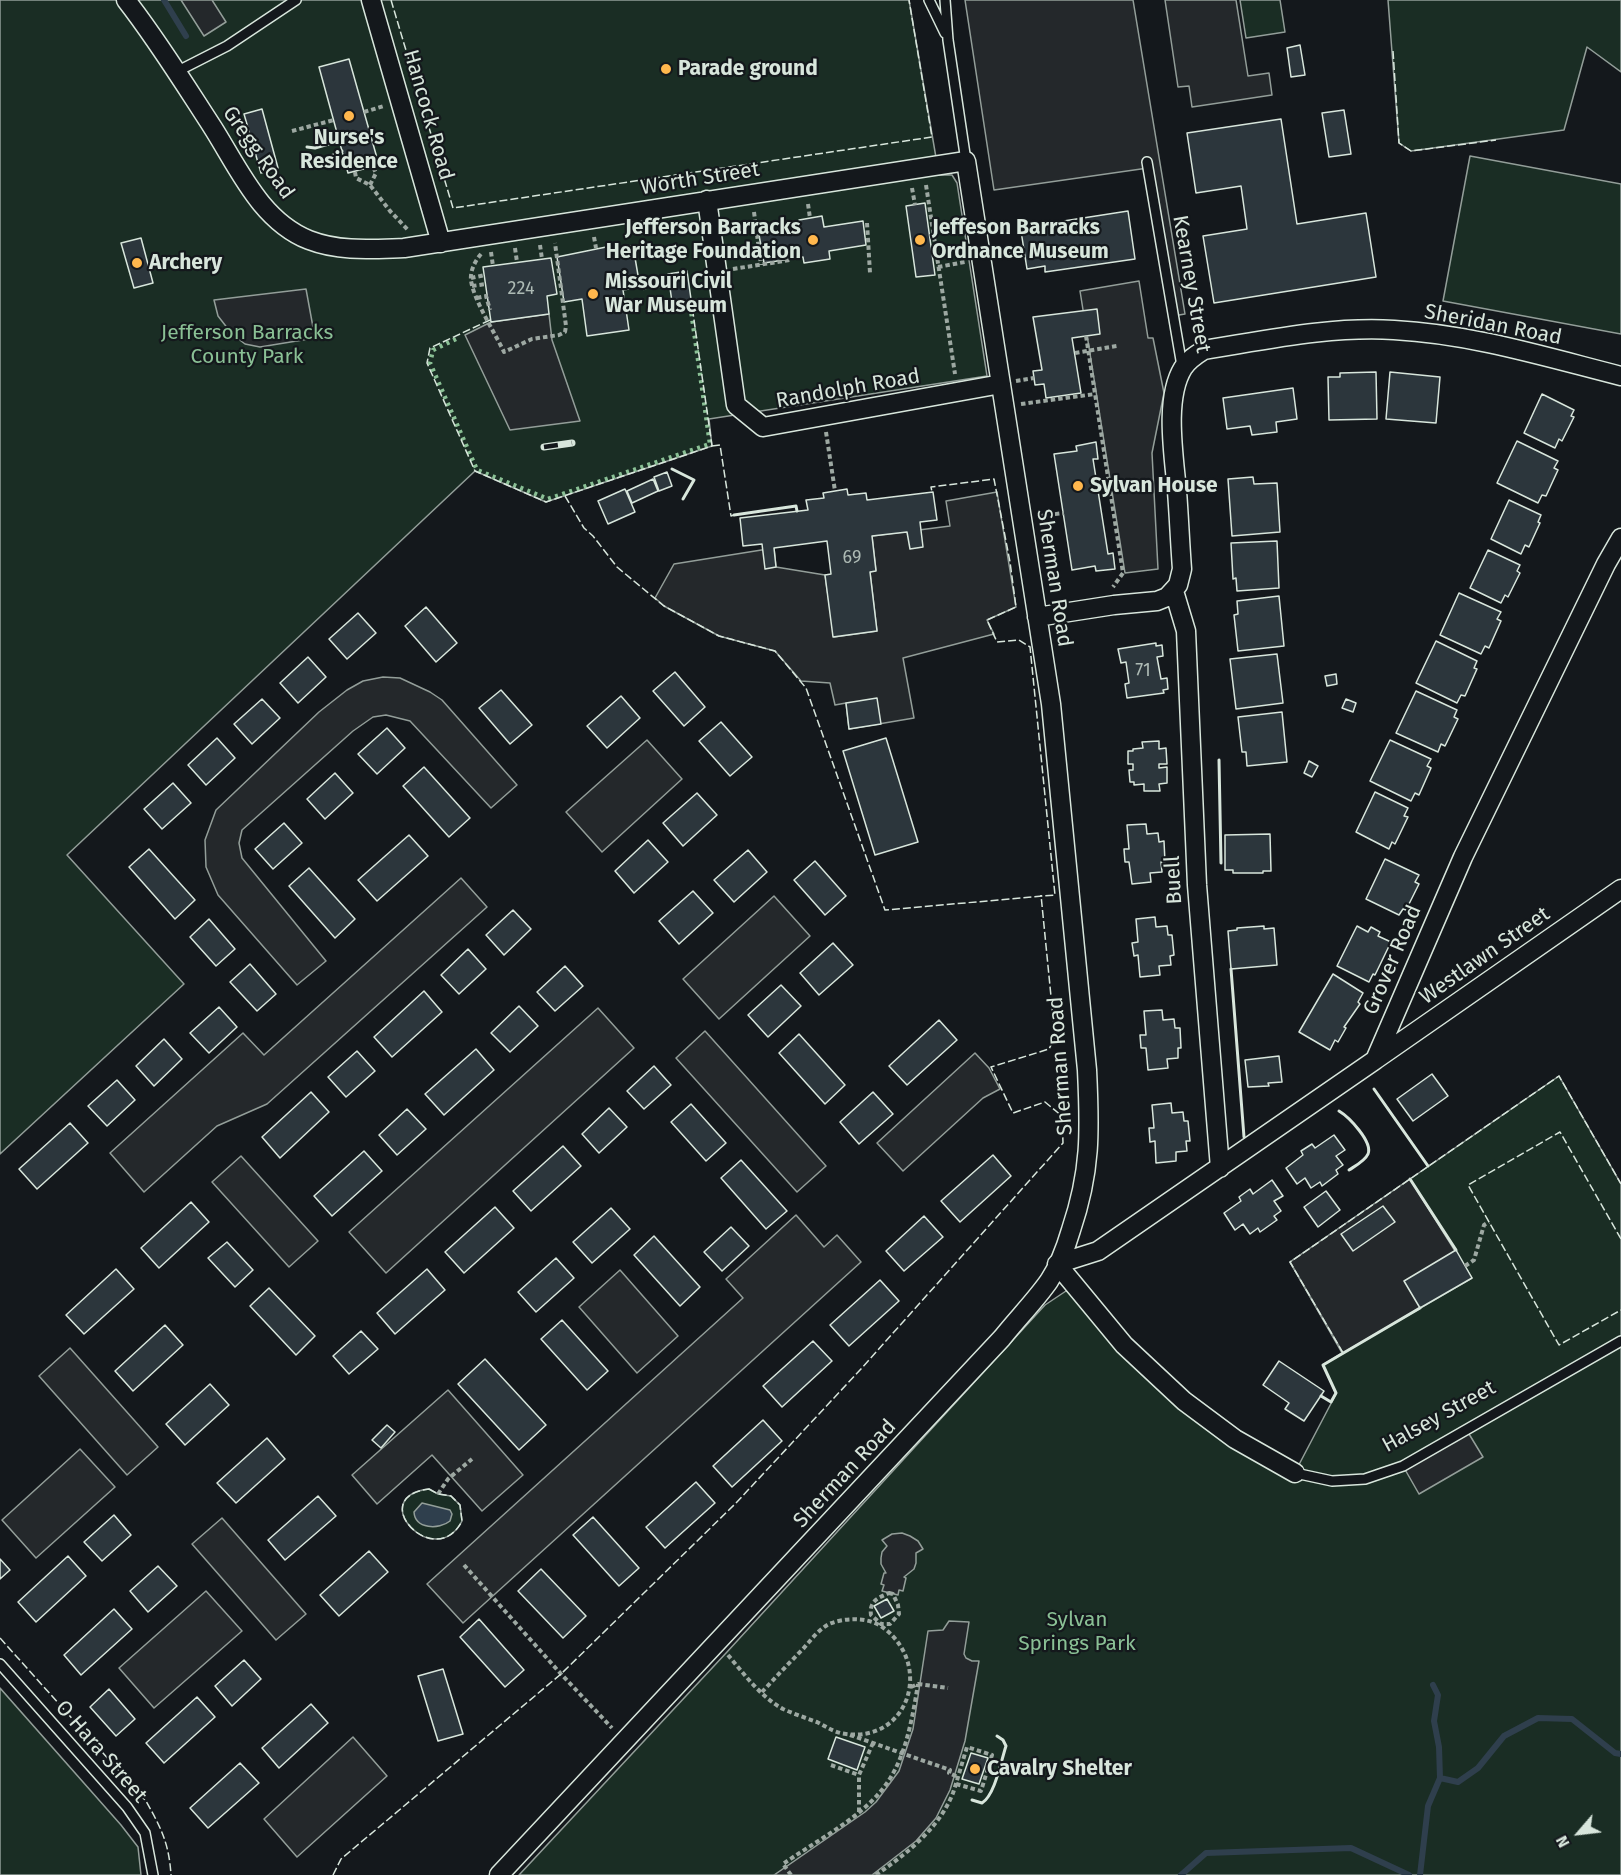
<!DOCTYPE html>
<html>
<head>
<meta charset="utf-8">
<style>
	body { margin:0 }
	#map { position:relative; width:1621px; height:1875px; overflow:hidden; background:#14181c; font-family:"Fira Sans",sans-serif }
	canvas { display:block }
	.north { position:absolute; left:1549px; top:1803px; width:60px; height:60px; -webkit-text-stroke:4px #14181c; paint-order:stroke; rotate:242deg; font-size:16px; font-weight:700; line-height:24px; text-align:center; color:#d8e6dc }
	.north::after { content:''; display:block; margin:auto; width:21px; height:27px; background:#d8e6dc; clip-path:polygon(50% 0,100% 100%,50% 72%,0 100%) }
</style>
</head>
<body>
<div id="map">
<canvas width="1621" height="1875"></canvas>
<div class="north">N</div>
</div>
<script>
const ctx = document.querySelector('canvas').getContext('2d');
ctx.lineJoin = 'round';
function paint(path, color) { ctx.fillStyle = color; ctx.fill(path, 'evenodd'); }
function trace(path, color, width, dash) { ctx.strokeStyle = color; ctx.lineWidth = width; ctx.lineCap = dash ? 'butt' : 'round'; ctx.setLineDash(dash || []); ctx.stroke(path); }
function write(font, color, halo, rows, align = 'center') {
  ctx.font = font + ' "Fira Sans",sans-serif'; ctx.lineWidth = 4.5; ctx.setLineDash([]); ctx.textBaseline = 'middle'; ctx.strokeStyle = halo; ctx.fillStyle = color; for (const [text, x, y, turn = 0] of rows) {
    ctx.save(); ctx.translate(x, y); ctx.rotate((+turn || 0) * Math.PI / 180); ctx.textAlign = isNaN(turn) ? turn : align; if (halo) ctx.strokeText(text, 0, 0); ctx.fillText(text, 0, 0); ctx.restore();
  }
}
const green = new Path2D(`
	M0,0H909L939,175H952L957,183L987,376L709,419L712,446L546,502L475,471L67,855L184,984L0,1154Z
	M1240,0H1280L1285,32L1246,38Z
	M1388,0H1621V72L1587,47L1564,130L1411,151L1399,143Z
	M1470,156L1621,184V334L1443,301Z
	M1559,1076L1621,1184V1875H519L727,1652L1045,1305L1066,1291L1076,1295C1099,1325 1122,1356 1150,1382C1189,1419 1247,1448 1293,1476L1336,1394L1323,1365L1342,1353L1290,1262Z
	M429,1489L438,1494L451,1496L460,1505L462,1521C435,1573 364,1497 429,1489Z
	M0,1688L121,1825L138,1847L141,1875H0Z`);
paint(green, '#1a2d24');
trace(green, '#939e99', 1.5);
const parking = new Path2D(`
	M181,0H212L226,22L204,36Z
	M965,0H1133L1185,314L1173,316L1148,168L994,190Z
	M1165,0H1236L1248,76L1269,73L1272,95L1192,107L1189,86L1178,87Z
	M1139,281L1148,338H1153L1164,393L1152,453L1158,569L1125,573L1080,291Z
	M306,289L315,338L260,347L245,344L232,334L218,316L214,300Z
	M549,314L552,340L580,421L510,430L465,335L491,322Z
	M997,492L1016,607L987,620L994,634L903,658L914,718L849,729L846,703L835,705L830,683L801,681L775,651L719,636L664,606L655,598L674,564L774,548L776,567L825,575L834,637L877,631L870,572L876,570L872,536L950,526L946,501Z
	M383,677L400,678L430,692L442,700L517,785L491,808L410,721L386,715L373,717L353,731L242,830L239,843L242,858L326,961L297,985L218,895L206,867L205,840L216,810L319,712L347,690L363,681Z
	M647,740L682,779L602,852L566,812Z
	M461,878L487,907L267,1104L217,1126L144,1192L110,1153L243,1033L264,1055Z
	M774,896L810,936L719,1019L683,979Z
	M598,1008L634,1048L386,1273L349,1232Z
	M705,1031L826,1166L797,1192L676,1058Z
	M975,1053L989,1068L1000,1089L983,1098L903,1171L877,1143Z
	M241,1156L318,1241L289,1267L212,1182Z
	M1410,1179L1472,1278L1343,1353L1290,1262Z
	M796,1215L824,1247L837,1235L861,1262L463,1623L427,1584L743,1298L726,1279Z
	M620,1270L678,1336L637,1373L579,1307Z
	M70,1348L158,1447L127,1475L39,1376Z
	M448,1390L523,1475L482,1511L432,1455L377,1504L352,1475Z
	M1466,1429L1483,1457L1419,1494L1403,1466Z
	M80,1449L115,1487L36,1558L2,1520Z
	M222,1518L306,1614L276,1640L192,1544Z
	M902,1533L910,1536L918,1541L923,1549L916,1553V1563L914,1569L904,1577L906,1578L903,1591L899,1590L898,1595L882,1591L884,1585L881,1584L884,1573H886L881,1564V1558L882,1552L887,1546L882,1540L892,1534Z
	M206,1591L242,1631L154,1708L119,1668Z
	M949,1621L969,1622L964,1654L966,1658L972,1661H979L965,1741L950,1790L936,1818L916,1841L872,1875H774L865,1812L876,1802L899,1771L913,1729L928,1631L943,1630Z
	M353,1737L387,1776L297,1857L264,1819Z`);
paint(parking, '#24282b');
trace(parking, '#939e99', 1.5);
const water = new Path2D(`
	M422,1503L450,1510L452,1514L450,1521C439,1530 415,1529 414,1512Z`);
paint(water, '#2f3f4d');
trace(water, '#939e99', 1.5);
trace(new Path2D(`
	M164,0L186,36
	M1440,1778L1458,1782L1478,1768L1504,1736L1538,1718L1572,1719L1615,1753L1621,1754
	M1181,1875L1206,1853L1351,1848L1409,1875
	M1420,1875L1428,1806L1440,1778L1439,1747L1434,1721L1438,1695L1433,1685`), '#2f3f4d', 6);
const building = new Path2D(`
	M1300,45L1305,75L1291,77L1287,48Z
	M349,59L379,165L348,173L319,67Z
	M262,109L278,168L261,173L244,114Z
	M1344,110L1351,154L1329,157L1322,113Z
	M1281,119L1297,224L1366,213L1376,277L1214,303L1203,236L1247,229L1241,186L1196,193L1187,133Z
	M925,203L935,275L916,277L906,206Z
	M1128,211L1135,259L1045,272V266L1027,269L1021,231L1039,229L1038,225Z
	M822,216L824,227L863,221L866,245L829,251L830,259L804,263L803,257L764,263L759,235L800,228L799,220Z
	M141,238L153,283L134,288L121,243Z
	M616,245V248L633,246L640,287L623,290L629,330L587,336L582,299L564,302L557,257Z
	M551,258L557,294L547,296L549,314L491,322L483,267Z
	M687,271L692,306L673,309L668,274Z
	M1097,309L1100,334L1072,338L1081,393L1046,398L1044,384L1035,385L1033,371L1042,370L1033,317Z
	M1376,372L1377,419L1329,420L1328,377H1340V373Z
	M1390,372L1440,377L1436,423L1386,419Z
	M1293,388L1297,419L1276,422L1277,432L1252,435L1250,426L1227,429L1223,398Z
	M1542,394L1574,410L1571,416L1574,417L1562,441L1559,439L1555,448L1524,433Z
	M1517,441L1558,461L1554,468L1558,470L1546,496L1542,495L1538,503L1497,483Z
	M1096,442L1098,459H1093L1108,554L1113,553L1115,569L1096,571L1095,566L1072,570L1054,454L1077,451L1076,446Z
	M667,472L672,486L659,491L654,477Z
	M1253,477L1254,484L1277,483L1280,532L1232,536L1228,479Z
	M653,479L658,491L632,503L627,491Z
	M625,489L635,512L608,524L598,501Z
	M847,489L848,495L866,493L867,500L933,492L937,520L920,522L923,547L910,549L907,532L872,536L876,571L870,572L877,631L833,637L825,575L831,574L827,541L774,548L776,567L765,569L762,544L743,546L740,518L808,510L806,500L824,498L823,493Z
	M1509,500L1541,515L1538,522L1540,523L1529,547L1525,545L1521,554L1491,539Z
	M1277,541L1279,588L1237,591L1236,578L1233,579L1231,543Z
	M1488,550L1520,565L1517,571L1520,573L1508,597L1505,595L1501,603L1470,588Z
	M1459,593L1501,612L1497,619L1501,621L1489,648L1485,646L1481,654L1440,635Z
	M1279,596L1284,646L1238,651L1234,615L1238,614L1237,601Z
	M426,607L457,643L436,662L405,626Z
	M358,613L376,633L347,659L329,639Z
	M1436,641L1477,661L1474,668L1477,669L1465,696L1461,695L1457,703L1416,683Z
	M1156,643V646L1162,645L1163,656L1157,657L1161,679L1167,678L1168,689L1163,690L1164,693L1127,698L1125,684L1129,683L1126,662L1121,663L1118,649Z
	M1277,654L1283,703L1236,709L1230,659Z
	M308,657L326,677L298,703L280,683Z
	M675,672L705,707L684,726L653,691Z
	M1336,674L1337,684L1327,686L1325,676Z
	M501,690L532,725L510,744L479,708Z
	M1416,691L1457,710L1454,717L1458,719L1445,746L1441,744L1438,752L1396,733Z
	M621,696L640,718L607,748L587,726Z
	M877,698L881,724L849,729L846,703Z
	M262,699L280,718L252,744L234,724Z
	M1346,699L1356,703L1353,712L1342,708Z
	M1282,712L1287,762L1247,766L1246,752H1242L1238,717Z
	M721,722L752,757L730,776L699,741Z
	M387,728L405,748L377,774L358,754Z
	M217,738L235,758L206,785L188,765Z
	M886,738L918,842L875,855L843,751Z
	M1390,740L1431,759L1427,766L1431,768L1419,795L1415,793L1411,801L1370,781Z
	M1159,741V749L1166,748L1167,764H1159V768L1167,767V783L1159,784L1160,791H1144V784L1134,785V782H1130L1129,770H1133V764H1128V751H1133V749L1143,748L1142,742Z
	M1309,761L1318,766L1312,777L1304,773Z
	M424,767L470,818L449,837L403,786Z
	M335,773L353,793L325,819L307,799Z
	M173,783L191,803L162,829L144,809Z
	M1375,792L1408,808L1404,816L1408,817L1395,844L1392,842L1389,849L1356,832Z
	M697,793L717,815L683,846L663,823Z
	M284,823L302,843L273,869L255,849Z
	M1146,824L1147,834L1158,833L1159,842L1164,841L1165,862H1161L1162,872L1150,873L1151,882L1132,884L1129,862H1125L1124,849H1129L1127,825Z
	M1270,834L1271,871H1263V873H1233V870H1225V835Z
	M409,835L428,856L377,901L358,880Z
	M648,840L668,862L634,893L615,871Z
	M149,849L195,900L175,919L129,867Z
	M748,850L767,872L734,902L714,880Z
	M1385,859L1419,875L1415,882L1419,884L1406,910L1403,909L1399,915L1366,899Z
	M815,861L846,896L825,915L794,880Z
	M309,868L355,919L335,938L289,886Z
	M693,891L713,913L679,944L659,921Z
	M513,910L531,929L504,955L486,935Z
	M1155,917L1156,927L1167,926L1168,935H1172L1174,955L1170,956L1171,965L1159,966L1160,975L1140,977L1138,955L1134,956L1132,943L1138,942L1136,919Z
	M209,919L235,949L216,966L190,937Z
	M1264,926V929L1274,928L1277,965L1231,969L1228,931L1237,930V928Z
	M1357,926L1368,932L1371,927L1380,932L1378,936L1391,942L1375,975L1373,974L1369,982L1337,966Z
	M833,943L853,965L819,995L800,973Z
	M468,949L486,969L459,994L441,975Z
	M250,964L276,994L257,1011L230,982Z
	M565,966L583,986L555,1011L537,992Z
	M1333,974L1363,993L1358,1002L1360,1004L1344,1027L1346,1028L1338,1042L1335,1040L1330,1050L1299,1032Z
	M781,985L801,1006L768,1037L748,1015Z
	M424,991L442,1012L392,1057L374,1037Z
	M519,1006L538,1026L510,1052L491,1033Z
	M219,1007L237,1027L209,1053L190,1033Z
	M1162,1010L1163,1020L1174,1019L1175,1028H1180L1181,1048H1178V1058L1167,1059L1168,1068L1148,1070L1146,1048H1141L1140,1035H1146L1144,1011Z
	M939,1020L957,1040L907,1085L889,1066Z
	M799,1034L845,1085L825,1104L779,1053Z
	M164,1039L182,1059L154,1086L136,1066Z
	M476,1049L494,1070L444,1115L425,1094Z
	M357,1051L375,1071L346,1097L328,1077Z
	M1279,1056L1282,1082L1268,1083L1269,1086L1248,1087L1245,1060Z
	M654,1066L671,1085L644,1109L627,1091Z
	M1432,1074L1448,1096L1413,1121L1397,1099Z
	M117,1080L135,1100L107,1126L88,1106Z
	M311,1092L329,1112L280,1158L262,1137Z
	M873,1092L893,1114L859,1144L840,1122Z
	M1171,1103L1172,1113L1183,1112L1184,1121H1188L1190,1141H1186L1187,1151L1176,1152V1161L1156,1163L1155,1141L1150,1142L1149,1128H1154L1152,1105Z
	M691,1104L726,1143L706,1161L671,1122Z
	M609,1108L627,1127L599,1153L582,1134Z
	M407,1109L426,1129L397,1155L379,1135Z
	M70,1123L88,1143L37,1189L19,1169Z
	M1334,1135L1345,1150L1336,1156L1343,1165L1336,1170L1338,1174L1322,1186L1320,1182L1311,1188L1305,1178L1297,1184L1286,1168L1303,1155L1301,1151L1312,1144L1315,1148Z
	M563,1146L581,1166L531,1211L513,1191Z
	M364,1151L382,1171L332,1216L314,1196Z
	M993,1155L1011,1176L960,1222L941,1201Z
	M741,1160L787,1211L766,1229L721,1178Z
	M1272,1180L1283,1196L1274,1201L1281,1211L1274,1216L1277,1220L1260,1232L1258,1228L1250,1234L1243,1224L1235,1230L1224,1213L1241,1201L1239,1197L1250,1189L1253,1194Z
	M1326,1191L1340,1210L1318,1227L1304,1207Z
	M191,1202L209,1222L159,1268L141,1248Z
	M1383,1206L1395,1222L1353,1251L1341,1234Z
	M495,1207L514,1228L464,1273L445,1252Z
	M611,1208L630,1229L592,1263L573,1242Z
	M924,1216L943,1237L904,1271L886,1251Z
	M731,1227L749,1246L722,1271L704,1252Z
	M654,1236L700,1287L680,1306L634,1255Z
	M227,1242L253,1270L235,1287L208,1258Z
	M1456,1250L1472,1278L1420,1308L1404,1281Z
	M556,1258L574,1278L536,1312L518,1292Z
	M116,1269L134,1289L84,1334L66,1315Z
	M427,1269L445,1290L395,1334L377,1313Z
	M880,1280L899,1301L849,1346L830,1325Z
	M269,1288L315,1336L296,1355L250,1306Z
	M562,1320L608,1371L587,1390L541,1339Z
	M165,1325L183,1345L133,1391L115,1371Z
	M361,1331L378,1349L349,1374L333,1356Z
	M813,1341L832,1361L782,1407L763,1386Z
	M485,1359L546,1425L519,1450L458,1384Z
	M1279,1361L1324,1391L1304,1421L1285,1409L1289,1403L1263,1385Z
	M210,1384L229,1405L185,1445L166,1424Z
	M763,1420L782,1441L732,1487L713,1466Z
	M387,1425L395,1432L381,1448L372,1440Z
	M267,1438L285,1459L236,1503L217,1483Z
	M696,1482L715,1503L665,1548L646,1527Z
	M318,1496L336,1516L285,1560L268,1540Z
	M114,1515L131,1535L102,1561L84,1542Z
	M593,1517L639,1568L619,1586L573,1535Z
	M369,1551L388,1572L339,1616L320,1595Z
	M68,1556L86,1576L36,1622L18,1602Z
	M0,1559L10,1570L0,1579Z
	M158,1566L177,1586L148,1612L130,1591Z
	M541,1569L586,1616L563,1638L518,1591Z
	M887,1599L894,1611L881,1618L874,1606Z
	M114,1609L132,1629L81,1675L64,1655Z
	M479,1619L524,1670L505,1687L460,1637Z
	M244,1660L261,1679L232,1706L215,1686Z
	M443,1669L463,1734L438,1741L418,1676Z
	M109,1689L135,1719L116,1736L90,1707Z
	M197,1697L215,1717L164,1763L146,1743Z
	M311,1704L328,1723L279,1768L262,1748Z
	M836,1737L865,1747L857,1770L828,1759Z
	M971,1753L988,1758L979,1784L962,1779Z
	M240,1763L259,1783L208,1828L190,1808Z`);
paint(building, '#2c363c');
trace(building, '#d8e6dc', 1.5);
const service = new Path2D(`
	M929,0L945,33
	M945,0L948,40L966,161
	M176,72L227,46L296,0
	M1147,162L1182,366
	M1295,1473L1332,1481L1365,1479L1403,1466L1621,1341
	M0,1664L127,1807L145,1833L153,1875`);
const minor = new Path2D(`
	M126,0C158,41 185,85 213,128C239,169 261,221 309,240C340,252 372,249 404,248L966,161L1051,704L1087,1070C1090,1131 1091,1171 1071,1230C1066,1247 1059,1266 1049,1281C1035,1301 1017,1319 1002,1338L499,1875
	M371,0L441,243
	M707,200L736,405L763,427L1001,384
	M1174,591L1186,631L1197,885L1220,1168
	M1037,617L1114,605L1157,601L1167,597L1178,585L1182,569C1180,543 1179,517 1177,491C1174,456 1164,399 1183,368C1189,359 1196,355 1204,350C1267,340 1331,326 1394,330C1471,334 1546,357 1621,376
	M1375,1060L1621,889
	M1295,1473L1235,1439L1184,1401L1124,1345L1057,1264L1098,1251L1375,1060L1463,857L1606,564L1621,538`);
trace(service, '#d8e6dc', 12);
trace(minor, '#d8e6dc', 21);
trace(new Path2D(`
	M364,112L384,106
	M292,131L334,120
	M355,172L356,178L370,185L390,211L408,230
	M370,185L376,173L373,167
	M926,185L955,374
	M912,188L915,205
	M808,204L810,218
	M754,212L761,265
	M867,223L870,273
	M594,237L596,248
	M540,245L542,259
	M515,248L517,262
	M491,252L493,266
	M481,254C475,261 470,271 471,280C473,299 495,333 504,352L532,339L559,335L565,332L566,326L555,243
	M999,256L1025,251
	M938,267L965,262
	M733,269L790,260
	M471,278L485,275
	M472,286L486,284
	M477,298L486,296L490,310
	M1086,336L1123,573L1113,587
	M1075,353L1117,346
	M1016,381L1034,378
	M1021,404L1095,394
	M826,432L835,491
	M1040,516L1064,513
	M1465,1266L1474,1260L1484,1225L1489,1222
	M438,1494L448,1479L472,1459
	M464,1565L561,1674L612,1728
	M889,1593L893,1594L898,1605L899,1614L890,1624H881L871,1615C869,1601 878,1598 889,1593Z
	M728,1655C744,1674 761,1697 783,1709C794,1714 806,1718 817,1722C827,1727 835,1733 846,1734C908,1742 933,1667 885,1629C871,1617 846,1617 829,1624C818,1630 811,1640 803,1649C789,1663 776,1677 762,1692
	M911,1687L918,1684L948,1688
	M850,1735L950,1770L949,1773L958,1777
	M831,1765L859,1775
	M859,1812V1775L873,1743
	M791,1875L783,1864C813,1843 857,1820 880,1792C905,1764 912,1720 918,1684
	M876,1875C906,1854 939,1829 953,1793C958,1778 962,1763 967,1747L992,1755L981,1791L956,1784`), '#9da8a2', 4, [4.5, 3]);
trace(service, '#14181c', 9);
trace(minor, '#14181c', 18);
const rail = new Path2D(`
	M544,447L572,443`);
trace(rail, '#d8e6dc', 7);
trace(rail, '#14181c', 4.5, [14]);
trace(new Path2D(`
	M643,288L665,285
	M456,339L433,350L430,363L477,470L548,499L710,444L691,310`), '#8ac095', 4.5, [3, 4.5]);
trace(new Path2D(`
	M391,0L453,208L932,137L909,0
	M1393,51L1399,143L1411,151L1496,140
	M639,284L669,279
	M490,320L430,348L427,363L475,471L546,502L712,446L692,306
	M712,446L720,445L731,516L734,515
	M565,496L584,528L593,536L617,567L664,606L719,636L775,651L806,688L885,910L1055,895L1030,647L1019,640L997,642L987,620L1016,607L1010,562L994,479L931,487L932,492
	M1621,1239L1560,1132L1468,1185L1559,1345L1621,1310
	M1343,1353L1290,1262L1559,1076L1621,1184
	M429,1489L438,1494L451,1496L460,1505L462,1521C435,1573 364,1497 429,1489Z
	M0,1638L146,1801C161,1828 169,1843 171,1875
	M333,1875L341,1859L561,1674L736,1503L860,1370L1063,1143L1062,1116L1045,1102L1013,1113L991,1067L1049,1049L1055,1037L1041,895`), '#d8e6dc', 1.5, [8, 3]);
trace(new Path2D(`
	M307,147L315,148L339,141
	M315,163L342,151
	M672,469L694,480L683,499
	M734,515L796,506L797,511
	M1219,760L1221,863
	M1231,969L1244,1137
	M1374,1089L1428,1166
	M1339,1111C1349,1117 1373,1142 1368,1154C1365,1161 1355,1166 1349,1170
	M1410,1179L1456,1250
	M1321,1396L1331,1402L1336,1393L1323,1365L1420,1308
	M972,1800L982,1803C995,1795 1001,1761 1006,1746L1003,1740L997,1736`), '#d8e6dc', 3);
for (const [x, y, r, color] of [
	[666,69,6,"#ffb74d"],
	[349,116,6,"#ffb74d"],
	[813,240,6,"#ffb74d"],
	[920,240,6,"#ffb74d"],
	[137,263,6,"#ffb74d"],
	[593,294,6,"#ffb74d"],
	[1078,486,6,"#ffb74d"],
	[975,1769,6,"#ffb74d"]
]) { const dot = new Path2D(); dot.arc(x, y, r, 0, 2 * Math.PI); ctx.fillStyle = color; ctx.fill(dot); trace(dot, '#14181c', 2); }
write('18px', '#adbab4', null, [
	["224",521,289],
	["69",852,558],
	["71",1143,671]
]);
write('bold 21px', '#d8e6dc', '#14181c', [
	["Parade ground",678,69],
	["Nurse's",349,138,"center"],
	["Residence",349,162,"center"],
	["Jefferson Barracks",801,228,"right"],
	["Heritage Foundation",801,252,"right"],
	["Jeffeson Barracks",932,228],
	["Ordnance Museum",932,252],
	["Archery",149,263],
	["Missouri Civil",605,282],
	["War Museum",605,306],
	["Sylvan House",1090,486],
	["Cavalry Shelter",987,1769]
], 'left');
write('21px', '#d8e6dc', '#14181c', [
	["Hancock Road",428,115,74],
	["Gregg Road",258,153,55],
	["Worth Street",700,179,-9],
	["Kearney Street",1191,284,80],
	["Sheridan Road",1493,325,11],
	["Randolph Road",848,389,-10],
	["Sherman Road",1054,578,81],
	["Buell",1174,880,-93],
	["Westlawn Street",1485,956,-35],
	["Grover Road",1393,960,-67],
	["Sherman Road",1061,1066,-94],
	["Halsey Street",1439,1417,-29],
	["Sherman Road",845,1474,-47],
	["O Hara Street",101,1752,49]
]);
write('21px', '#8ac095', '#14181c', [
	["Jefferson Barracks",247,333],
	["County Park",247,357],
	["Sylvan",1077,1620],
	["Springs Park",1077,1644]
]);
</script>
</body>
</html>
